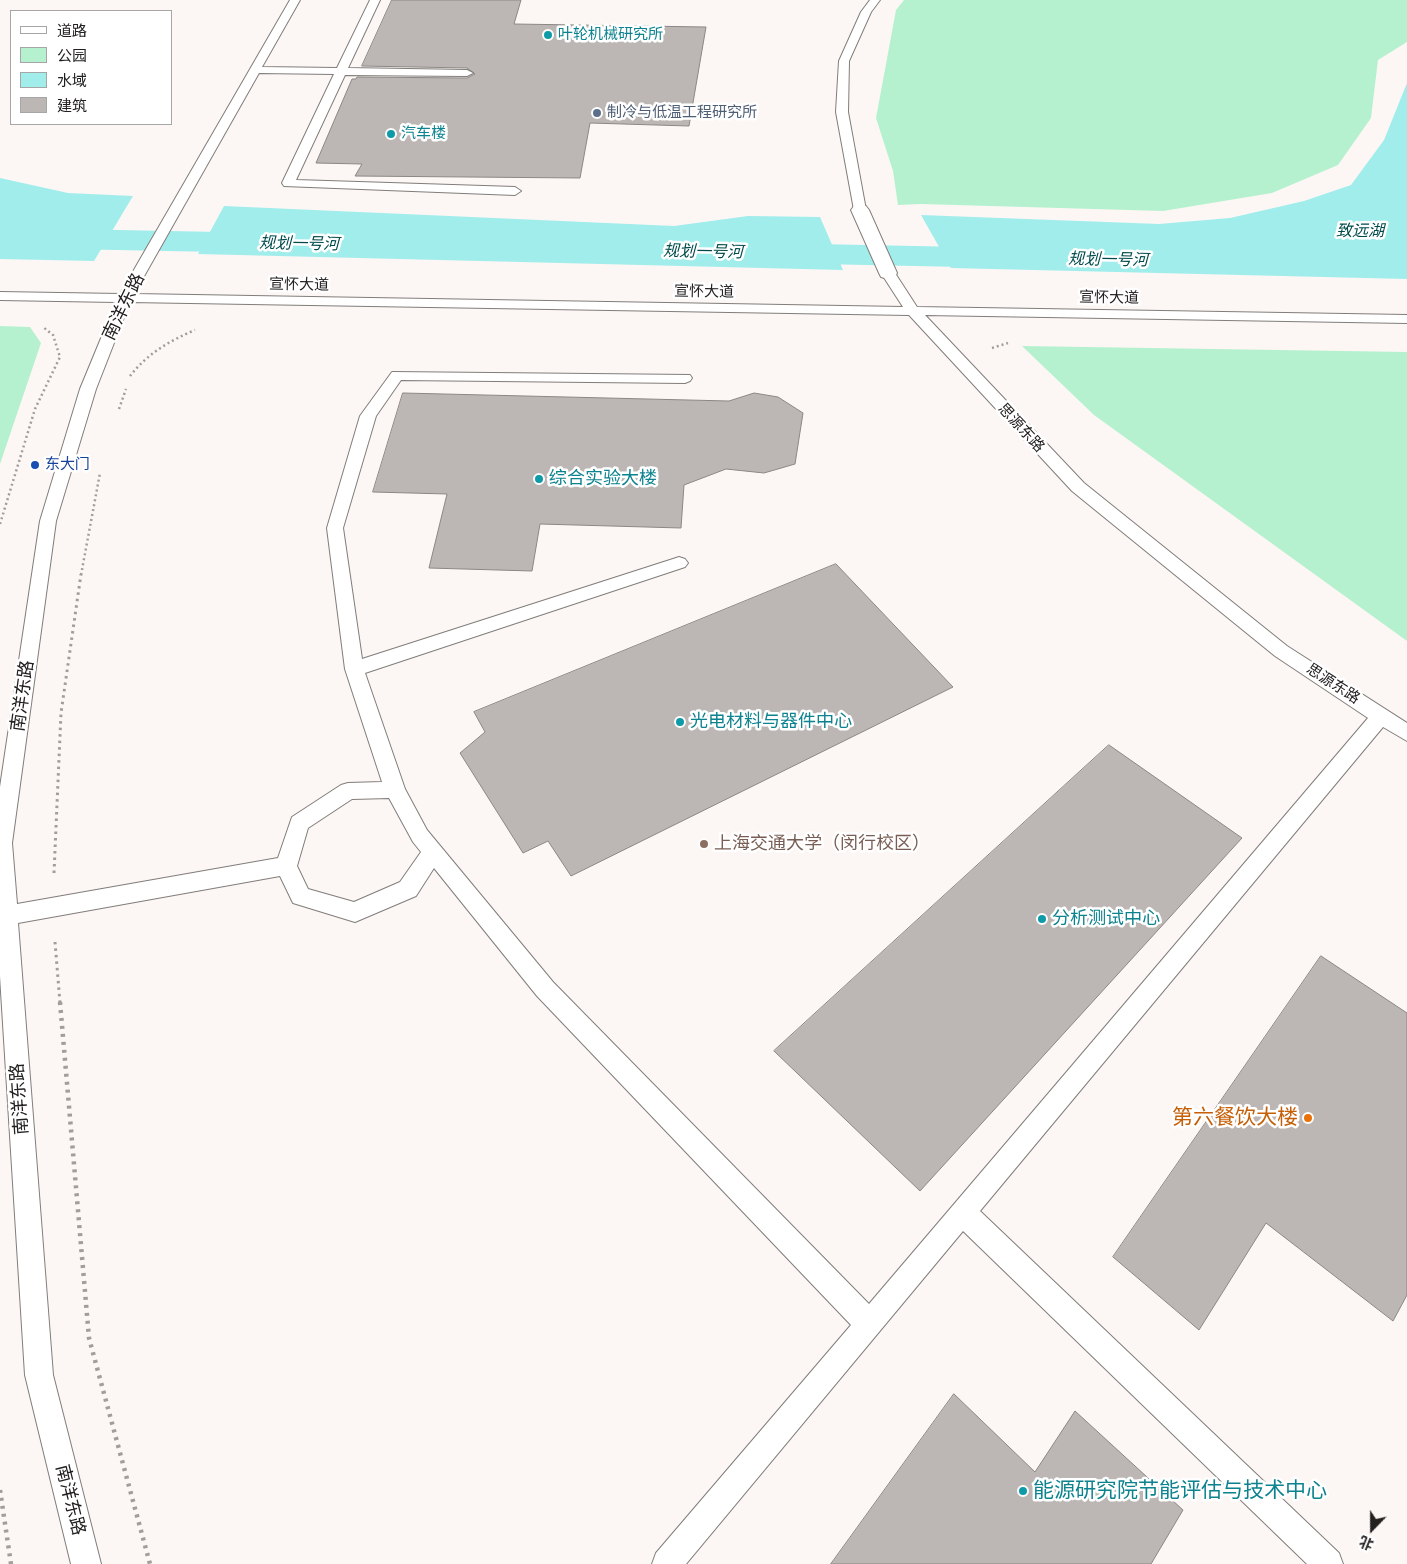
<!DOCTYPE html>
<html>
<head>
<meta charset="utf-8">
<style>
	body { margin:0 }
	#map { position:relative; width:1407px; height:1564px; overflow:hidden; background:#fcf7f4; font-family:"Noto Sans","Noto Sans SC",sans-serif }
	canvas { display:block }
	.legend { position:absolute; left:10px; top:10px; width:162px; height:115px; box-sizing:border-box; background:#fff; border:1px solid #a7a6a6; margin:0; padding:6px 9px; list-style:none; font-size:15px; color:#232120 }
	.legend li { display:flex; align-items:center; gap:10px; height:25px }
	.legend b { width:25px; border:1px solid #a7a6a6 }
	.north { position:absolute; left:1347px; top:1504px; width:50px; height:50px; -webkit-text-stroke:4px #fff; paint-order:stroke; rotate:202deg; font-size:14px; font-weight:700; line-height:20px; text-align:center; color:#232120 }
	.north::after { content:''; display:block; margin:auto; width:18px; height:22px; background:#232120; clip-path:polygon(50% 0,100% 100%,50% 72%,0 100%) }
</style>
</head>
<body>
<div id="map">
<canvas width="1407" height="1564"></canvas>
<ul class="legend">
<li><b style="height:6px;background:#fff"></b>道路</li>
<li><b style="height:14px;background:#b6f1cf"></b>公园</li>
<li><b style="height:14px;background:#a0edec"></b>水域</li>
<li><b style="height:14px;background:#bcb7b4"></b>建筑</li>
</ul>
<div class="north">北</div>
</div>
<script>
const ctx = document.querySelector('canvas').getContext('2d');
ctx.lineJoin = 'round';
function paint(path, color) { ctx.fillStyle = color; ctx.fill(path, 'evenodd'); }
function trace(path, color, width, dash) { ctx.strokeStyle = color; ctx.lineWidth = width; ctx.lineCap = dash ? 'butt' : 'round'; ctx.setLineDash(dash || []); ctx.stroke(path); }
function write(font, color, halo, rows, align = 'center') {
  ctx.font = font + ' "Noto Sans","Noto Sans SC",sans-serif'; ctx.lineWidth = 5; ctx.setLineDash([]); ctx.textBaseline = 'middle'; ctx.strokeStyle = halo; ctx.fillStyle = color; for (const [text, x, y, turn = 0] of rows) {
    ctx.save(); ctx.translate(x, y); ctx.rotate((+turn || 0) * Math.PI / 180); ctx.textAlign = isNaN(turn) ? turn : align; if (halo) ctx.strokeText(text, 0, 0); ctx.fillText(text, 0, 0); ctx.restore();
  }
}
paint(new Path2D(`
	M904,0H1407V42L1378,60L1371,118L1338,165L1272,193L1163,211L921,204L898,205L893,171L876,118L896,10Z
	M0,326L30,327L41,343L0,464Z
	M1022,346L1407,352V641L1094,415Z`), '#b6f1cf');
paint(new Path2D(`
	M1407,83V279L951,268L921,215L1159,224L1230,218L1304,201L1351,185L1384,140Z
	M0,178L68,193L133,196L94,261L0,259Z
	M224,206L674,226L748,216L820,217L843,270L198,254Z`), '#a0edec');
paint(new Path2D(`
	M0,223L17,228L271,233L282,236L287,243L282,250L271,253L13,248L0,244Z
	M770,243L1011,248L1023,251L1027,258L1023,265L1011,268L770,263L759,260L754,253L759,246Z`), '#a0edec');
const building = new Path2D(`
	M392,0H521L514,24L706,27L689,126L590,123L580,178L355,176L362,164L316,163L352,79H356L357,77L467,78L475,74L467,68L362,66Z
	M403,393L729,401L754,393L778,397L803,413L795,464L764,473L726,469L684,485L681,528L540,524L532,571L429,568L447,494L373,492Z
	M836,564L953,687L571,876L548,841L523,853L460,753L485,732L474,712Z
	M1109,745L1242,838L920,1191L774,1051Z
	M1321,956L1407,1013V1295L1393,1321L1266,1223L1199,1330L1113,1257Z
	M954,1394L1035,1472L1075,1411L1183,1510L1151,1564H831Z`);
paint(building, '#bcb7b4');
trace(building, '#8b8784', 1);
const lane = new Path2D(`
	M290,0H300L262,67L337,68L370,0H380L348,68L467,70L473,73L467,76L345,75L296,180L515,187L521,191L515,195L284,186L282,183L334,74L259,73L134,294L903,307L881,273L888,269L893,270L917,307L1407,315V323L925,315L1084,483L1287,646L1407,723V741L1383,727L980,1211L1339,1553L1343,1564H1307L963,1231L686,1564H652L656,1553L851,1325L537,996L434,868L416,896L355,922L293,903L280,876L18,923L53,1375L101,1564H71L25,1375L0,976V787L40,521L80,389L116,302L0,300V292L120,294ZM130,302L909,315L1072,491L1275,656L1368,718L869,1304L553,982L427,830L405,789L365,673L685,567L688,563L685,559L679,557L673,559L362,659L343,528L376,416L401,380L685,383L690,381L692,378L690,375L392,372L360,416L327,528L345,669L382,782L348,783L341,785L292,817L278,858L17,904L12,843L56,521L96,389ZM389,798L413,842L421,852L400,882L354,902L308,889L297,866L308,828L352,799Z
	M870,0H880L871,12L849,61L848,112L866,210L860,214L854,210L836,112L839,61L861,12Z`);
const street = new Path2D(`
	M860,205L866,206L869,210L897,273L895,277L888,279L881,277L879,273L851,210L854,206Z`);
trace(lane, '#817d7a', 2);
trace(street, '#817d7a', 2);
trace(new Path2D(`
	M992,348L1008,343
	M130,376C147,354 169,341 195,330
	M119,409L126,389
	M0,524L35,409L60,357L53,335L43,327
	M81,575L100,473`), '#a19d9b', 2.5, [2, 3]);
trace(new Path2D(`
	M54,873L61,713L81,574
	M55,942L60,1003`), '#a19d9b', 3, [2.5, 4]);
trace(new Path2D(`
	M60,1002L89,1338L150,1564
	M0,1490L11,1564`), '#a19d9b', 4.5, [3, 5]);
paint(lane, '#fff');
paint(street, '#fff');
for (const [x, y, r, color] of [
	[548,35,5,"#0f9aa8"],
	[597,113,5,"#5c6f8a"],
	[391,134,5,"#0f9aa8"],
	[35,465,5,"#1a4fb4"],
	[539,479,5,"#0f9aa8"],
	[680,722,5,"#0f9aa8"],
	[704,844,5,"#8d6e63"],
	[1042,919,5,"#0f9aa8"],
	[1308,1118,5,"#e8710a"],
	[1023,1491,5,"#0f9aa8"]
]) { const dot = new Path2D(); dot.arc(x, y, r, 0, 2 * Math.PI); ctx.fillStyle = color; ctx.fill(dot); trace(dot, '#fff', 2); }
write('15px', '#0d838f', '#fff', [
	["叶轮机械研究所",558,35],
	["汽车楼",401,134]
], 'left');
write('15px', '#4e5e75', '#fff', [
	["制冷与低温工程研究所",607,113]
], 'left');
write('15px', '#232120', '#fff', [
	["宣怀大道",299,285,1],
	["宣怀大道",704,292,1],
	["宣怀大道",1109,298,1],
	["思源东路",1021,428,47],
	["思源东路",1333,684,33]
]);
write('15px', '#164399', '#fff', [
	["东大门",45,465]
], 'left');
write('italic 16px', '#004a4b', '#fff', [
	["致远湖",1360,231],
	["规划一号河",299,244,1],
	["规划一号河",703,252,1],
	["规划一号河",1108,260,1]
]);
write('18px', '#232120', '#fff', [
	["南洋东路",124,307,-64],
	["南洋东路",23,696,-82],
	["南洋东路",20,1099,-94],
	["南洋东路",70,1500,76]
]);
write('18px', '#0d838f', '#fff', [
	["综合实验大楼",549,479],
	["光电材料与器件中心",690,722],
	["分析测试中心",1052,919]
], 'left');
write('18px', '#785e54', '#fff', [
	["上海交通大学（闵行校区）",714,844]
], 'left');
write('21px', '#c56008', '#fff', [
	["第六餐饮大楼",1298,1118]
], 'right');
write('21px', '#0d838f', '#fff', [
	["能源研究院节能评估与技术中心",1033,1491]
], 'left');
</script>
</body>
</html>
